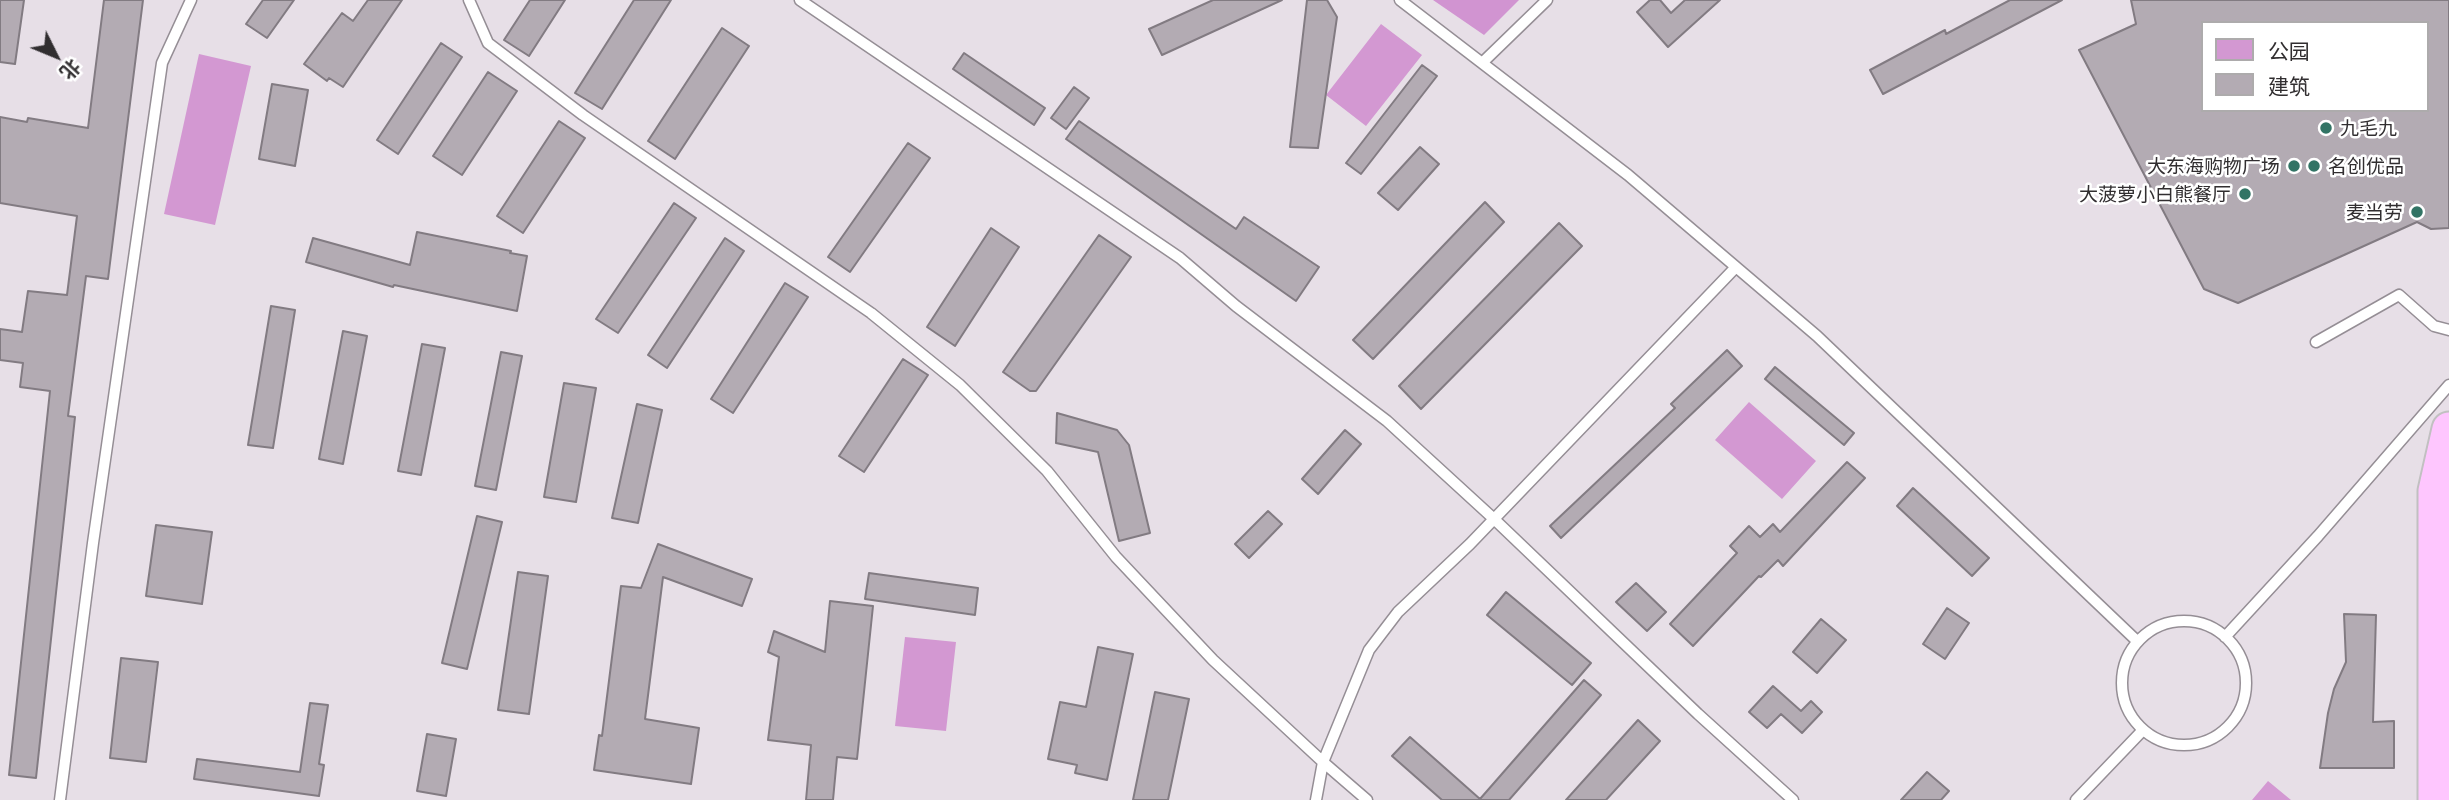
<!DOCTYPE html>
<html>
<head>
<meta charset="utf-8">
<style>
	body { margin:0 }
	#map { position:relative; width:2449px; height:800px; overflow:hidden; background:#e7dfe7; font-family:Georgia,"Noto Sans SC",serif }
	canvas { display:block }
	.legend { position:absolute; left:2201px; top:21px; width:228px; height:91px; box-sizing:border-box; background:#fff; border:2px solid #adabac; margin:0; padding:9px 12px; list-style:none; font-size:21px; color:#312e30 }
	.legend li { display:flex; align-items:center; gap:14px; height:35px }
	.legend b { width:35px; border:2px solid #adabac }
	.north { position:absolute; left:21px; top:21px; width:70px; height:70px; -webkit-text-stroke:5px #fff; paint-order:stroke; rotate:133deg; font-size:19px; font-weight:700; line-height:28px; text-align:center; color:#312e30 }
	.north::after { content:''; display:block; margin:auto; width:24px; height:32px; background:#312e30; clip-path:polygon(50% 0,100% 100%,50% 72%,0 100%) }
</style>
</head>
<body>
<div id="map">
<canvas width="2449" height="800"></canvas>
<ul class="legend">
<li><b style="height:19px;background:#d398d2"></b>公园</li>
<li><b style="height:19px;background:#b3abb3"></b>建筑</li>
</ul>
<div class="north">北</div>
</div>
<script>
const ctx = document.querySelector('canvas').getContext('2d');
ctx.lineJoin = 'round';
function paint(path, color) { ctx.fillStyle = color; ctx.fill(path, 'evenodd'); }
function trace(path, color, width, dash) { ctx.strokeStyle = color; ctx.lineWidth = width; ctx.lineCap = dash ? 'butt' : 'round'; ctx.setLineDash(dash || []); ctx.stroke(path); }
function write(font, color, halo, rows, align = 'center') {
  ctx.font = font + ' Georgia,"Noto Sans SC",serif'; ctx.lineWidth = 5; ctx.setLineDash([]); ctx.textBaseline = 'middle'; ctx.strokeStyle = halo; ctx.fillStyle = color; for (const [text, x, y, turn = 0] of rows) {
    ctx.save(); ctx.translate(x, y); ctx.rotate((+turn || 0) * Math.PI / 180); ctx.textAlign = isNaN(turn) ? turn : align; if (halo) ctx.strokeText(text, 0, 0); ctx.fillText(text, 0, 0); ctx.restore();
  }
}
paint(new Path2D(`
	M1381,24L1422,55L1366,126L1326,95Z
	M199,54L251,66L215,225L164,214Z
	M1749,402L1816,461L1782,499L1715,440Z
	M905,637L956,642L946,731L895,726Z
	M2268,781L2291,800H2252Z`), '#d398d2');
paint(new Path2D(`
	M1433,0H1519L1484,35Z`), '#d194d1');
const building = new Path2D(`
	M0,0H24L15,64L0,62Z
	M104,0H143L108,279L86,276L68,416L75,417L36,778L9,775L50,391L20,387L23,363L0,360V329L22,332L28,291L67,295L77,216L0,203V117L27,122L28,118L88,128Z
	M263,0H294L267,38L246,24Z
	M368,0H402L343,87L329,78L327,81L304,64L342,13L353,21Z
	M530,0H565L529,56L504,40Z
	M634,0H671L602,109L575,93Z
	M1213,0H1282L1162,55L1149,29Z
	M1307,0H1327L1337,17L1318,148L1290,147Z
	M1650,0H1660L1671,13L1685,0H1720L1668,47L1637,12Z
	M2010,0H2062L1883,94L1870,70L1945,30L1946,34Z
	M2131,0H2449V228L2431,229L2417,222L2238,303L2204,289L2079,50L2136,24ZM2202,23H2426V110H2202Z
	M722,28L749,46L675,159L648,141Z
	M441,43L462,57L398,154L377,140Z
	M964,53L1045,108L1034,125L953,69Z
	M1422,65L1437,76L1361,174L1346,163Z
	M488,72L517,91L462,175L433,156Z
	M272,84L308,90L295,166L259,159Z
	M1074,87L1089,98L1066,129L1051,118Z
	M559,121L585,138L523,233L497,216Z
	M1079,121L1236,229L1244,217L1319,267L1296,301L1066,139Z
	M908,143L930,158L850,272L828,257Z
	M1420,147L1439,164L1398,210L1378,193Z
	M1485,202L1504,222L1373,359L1353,340Z
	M674,203L696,218L618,333L596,319Z
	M1559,223L1582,246L1421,409L1399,386Z
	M991,228L1019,247L955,346L927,327Z
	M417,232L511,251L510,253L527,256L517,311L394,285L393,287L306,262L313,238L410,265Z
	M1099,235L1131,257L1036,391H1030L1003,372Z
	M725,238L744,251L667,368L648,355Z
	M785,283L808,297L733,413L711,399Z
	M271,306L295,310L273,448L248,445Z
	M343,331L367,336L343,464L319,459Z
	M422,344L445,348L421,475L398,471Z
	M1727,350L1742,366L1561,538L1550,526L1675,408L1671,404Z
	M501,352L522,356L496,490L475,486Z
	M903,359L928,375L864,472L839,456Z
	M1775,367L1854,433L1844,445L1765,379Z
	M564,383L596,388L576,502L544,497Z
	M637,404L662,410L638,523L612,518Z
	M1057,413L1117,430L1129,445L1150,533L1119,541L1098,452L1056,443Z
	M1345,430L1361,444L1318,494L1302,479Z
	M1847,462L1865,478L1783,566L1778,560L1761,577L1759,576L1693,646L1670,624L1737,553L1730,546L1749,526L1760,537L1773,524L1780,532Z
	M1913,488L1989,558L1972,576L1897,506Z
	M1268,511L1282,524L1249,558L1235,544Z
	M477,516L502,522L467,669L442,663Z
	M156,525L212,532L202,604L146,596Z
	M658,544L752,579L742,606L663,577L645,719L699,728L691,784L594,770L599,735L602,736L621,586L641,588Z
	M518,572L548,576L529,714L498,710Z
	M869,573L978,588L975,615L865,599Z
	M1636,583L1666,612L1647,631L1616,602Z
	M1506,592L1591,663L1572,685L1487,615Z
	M830,601L873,606L857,759L837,757L833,800H806L811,745L768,740L779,657L768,652L774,631L825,652Z
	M1947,608L1969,623L1945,659L1923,644Z
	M2344,614L2376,615L2373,722L2394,721V768H2320L2328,713L2334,689L2346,662Z
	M1821,619L1846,640L1817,673L1793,652Z
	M1098,647L1133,654L1107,780L1075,773L1077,765L1048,759L1060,702L1086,707Z
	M121,658L158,662L146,762L110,758Z
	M1584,680L1601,695L1509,800H1442L1392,756L1410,737L1480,799Z
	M1773,686L1801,711L1811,701L1822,712L1802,733L1781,714L1767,728L1749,712Z
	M1155,692L1189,699L1168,800H1133Z
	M310,703L328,705L319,764L324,765L319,796L194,779L197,759L300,772Z
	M1638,720L1660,741L1606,800H1566Z
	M427,734L456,739L446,796L417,791Z
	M1927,772L1949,791L1941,800H1901Z`);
paint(building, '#b3abb3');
trace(building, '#827b82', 2);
const service = new Path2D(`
	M469,0L488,43L583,115L871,313L960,385L1047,471L1116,557L1213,660L1323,762L1316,800
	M800,0L1180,258L1236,306L1387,421L1494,519L1698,714L1793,800
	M1400,0L1628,175L1817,336L2137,641
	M1482,63L1547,0
	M2316,342L2399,295L2434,326L2449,330
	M2122 683a62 62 0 1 1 124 0a62 62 0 1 1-124 0Z
	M2225,637L2318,536L2449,385
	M60,800L93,543L162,63L191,0
	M1367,800L1323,762L1369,650L1398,612L1470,544L1736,267
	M2076,800L2143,730`);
const trunk = new Path2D(`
	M2435,800V491L2449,429`);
trace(service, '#958e95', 13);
trace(trunk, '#c1c0c1', 37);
trace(service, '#fff', 10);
trace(trunk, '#fec6fe', 33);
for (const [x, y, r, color] of [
	[2326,128,7,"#327465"],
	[2294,166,7,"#327465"],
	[2314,166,7,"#327465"],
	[2245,194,7,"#327465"],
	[2417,212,7,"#327465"]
]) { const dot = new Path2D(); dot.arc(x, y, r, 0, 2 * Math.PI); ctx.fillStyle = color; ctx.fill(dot); trace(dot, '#fff', 2.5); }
write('19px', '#312e30', '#fff', [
	["九毛九",2340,128,"left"],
	["大东海购物广场",2280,166],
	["名创优品",2328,166,"left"],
	["大菠萝小白熊餐厅",2231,194],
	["麦当劳",2403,212]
], 'right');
</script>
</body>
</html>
